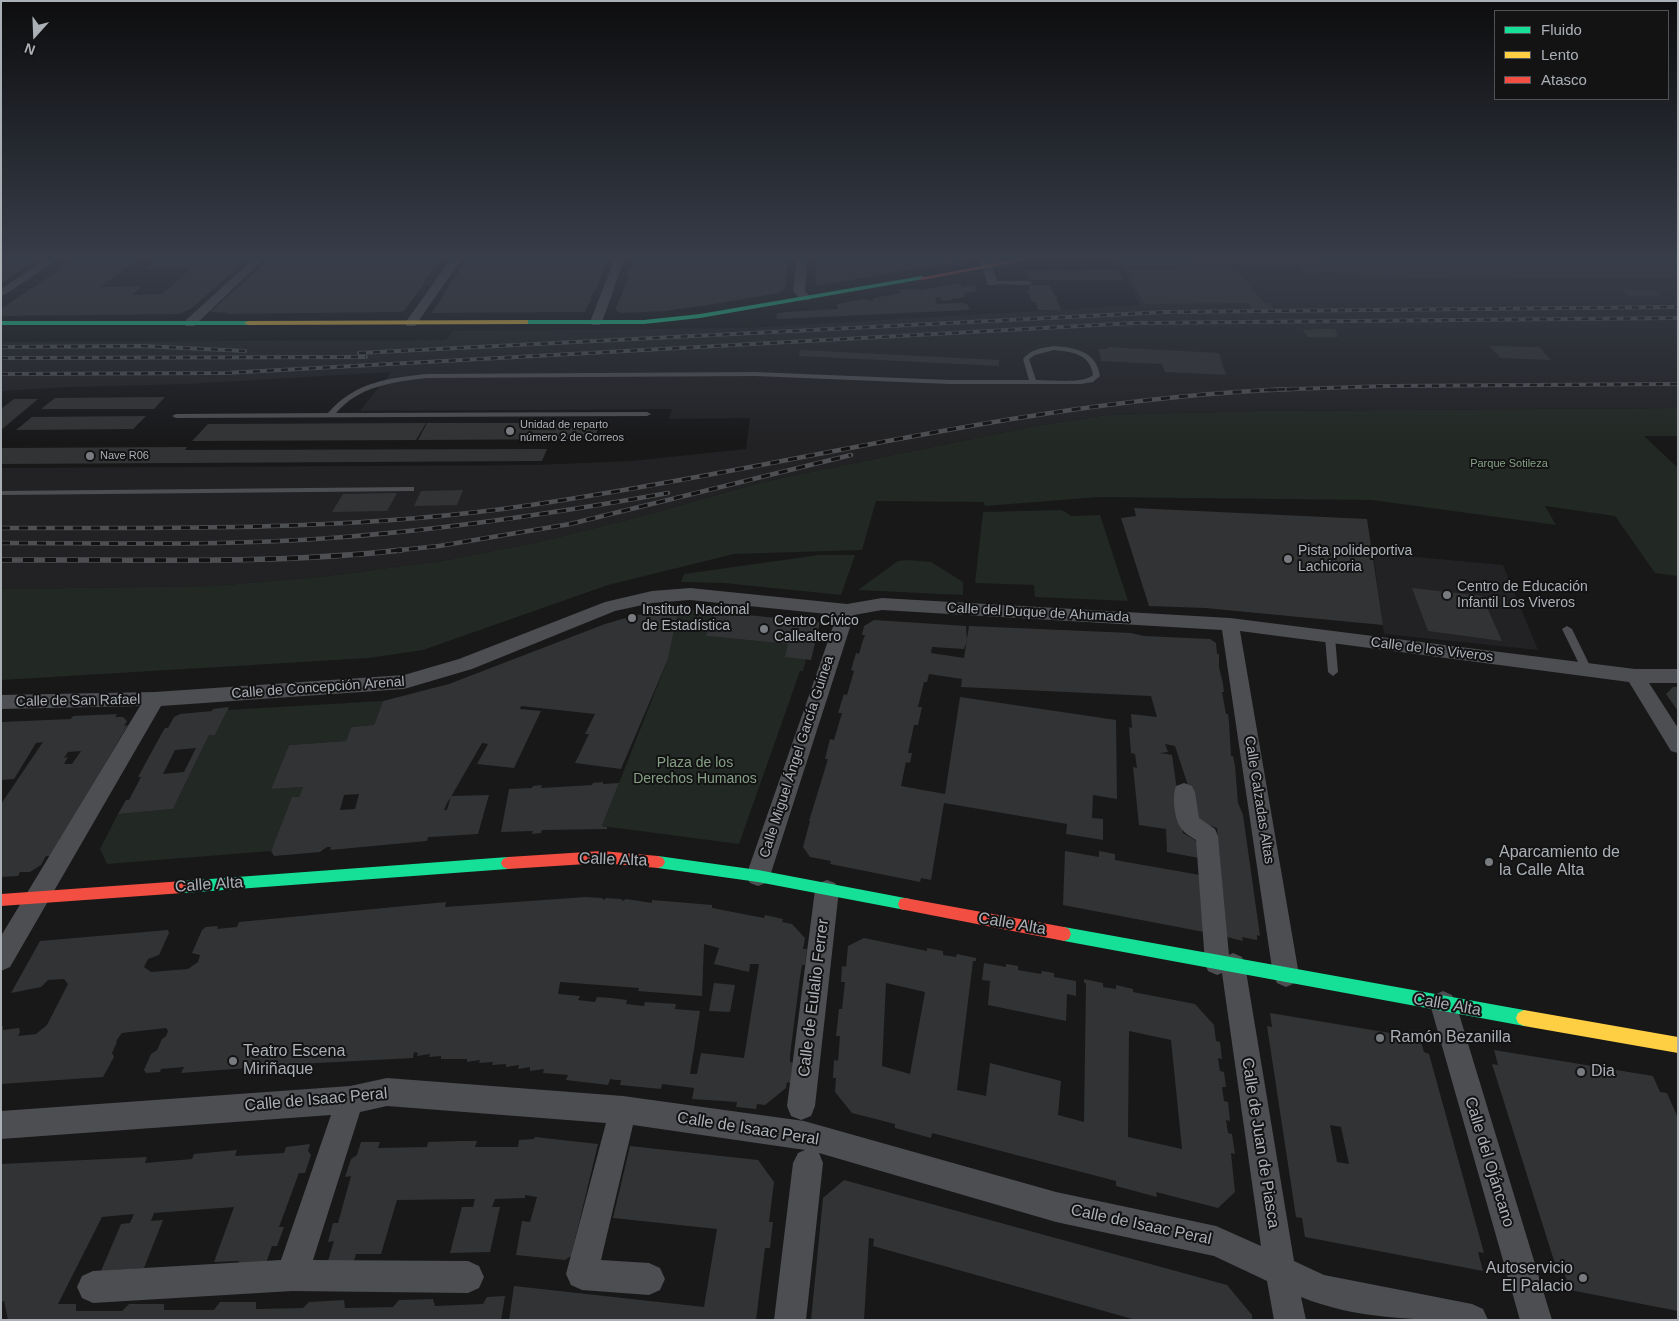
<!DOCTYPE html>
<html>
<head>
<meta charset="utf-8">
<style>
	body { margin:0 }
	#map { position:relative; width:1679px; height:1321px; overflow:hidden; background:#181819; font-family:Arial,sans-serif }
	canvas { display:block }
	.frame { position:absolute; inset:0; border:2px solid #abb0b7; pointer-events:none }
	.legend { position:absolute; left:1494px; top:10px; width:175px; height:90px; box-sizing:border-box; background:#131314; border:1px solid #505255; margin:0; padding:6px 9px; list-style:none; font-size:15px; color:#abb0b7 }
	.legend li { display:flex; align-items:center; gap:10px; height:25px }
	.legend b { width:25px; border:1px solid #505255 }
	.north { position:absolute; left:10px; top:10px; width:50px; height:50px; -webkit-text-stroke:4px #131314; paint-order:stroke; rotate:200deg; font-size:14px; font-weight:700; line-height:20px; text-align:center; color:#abb0b7 }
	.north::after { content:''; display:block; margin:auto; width:18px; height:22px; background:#abb0b7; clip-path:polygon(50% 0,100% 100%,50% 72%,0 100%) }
</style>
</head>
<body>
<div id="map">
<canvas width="1679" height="1321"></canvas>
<div class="frame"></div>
<ul class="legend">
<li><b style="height:6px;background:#16e098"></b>Fluido</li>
<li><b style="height:6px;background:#ffcf43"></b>Lento</li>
<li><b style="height:6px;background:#f24e42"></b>Atasco</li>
</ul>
<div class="north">N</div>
</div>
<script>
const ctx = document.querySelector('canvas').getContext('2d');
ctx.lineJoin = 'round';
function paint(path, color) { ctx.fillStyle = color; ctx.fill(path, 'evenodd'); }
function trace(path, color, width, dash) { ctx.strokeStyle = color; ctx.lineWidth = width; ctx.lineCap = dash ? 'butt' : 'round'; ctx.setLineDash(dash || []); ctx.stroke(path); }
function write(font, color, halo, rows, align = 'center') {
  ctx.font = font + ' Arial,sans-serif'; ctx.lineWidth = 4; ctx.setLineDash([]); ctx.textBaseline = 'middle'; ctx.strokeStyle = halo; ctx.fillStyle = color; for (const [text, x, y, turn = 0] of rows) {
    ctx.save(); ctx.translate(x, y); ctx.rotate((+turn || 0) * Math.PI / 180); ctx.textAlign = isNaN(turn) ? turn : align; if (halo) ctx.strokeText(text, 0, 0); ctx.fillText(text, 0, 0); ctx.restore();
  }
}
paint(new Path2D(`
	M1117,260H1325L1340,276L1455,279L1678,278V408L1257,411L1107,415L1035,426L762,482L643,516L535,543L441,561L320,577L213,586L1,589V468L534,465L631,461L746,449L750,418L669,419L672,409L360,411L391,372L188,384L69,387L1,391V342L446,340L453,331L745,328L1140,305Z
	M1373,553L1503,565L1538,650L1384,634Z`), '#222224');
paint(new Path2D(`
	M1678,408V436H1644L1678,468V576L1655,573L1615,516L1545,506L1556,525L1372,500L1099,497L985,506L984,502L876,501L862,550L734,554L608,585L423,650L369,658L1,680V589L213,586L320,577L441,561L535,543L643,516L762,482L1035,426L1107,415L1257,411Z
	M1062,510L1071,516L1100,515L1128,601L1035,597L1034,585L975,583L983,512Z
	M819,555H855L841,595L724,583L681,582L684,574Z
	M909,560L931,562L963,582V595L858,590L898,561Z
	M671,608L715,612L707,636L788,644L806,659L803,671H800L739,844L602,826L668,659L677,617L669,611Z
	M383,701L374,725L351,727L346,741L289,745L271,789L303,787L299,797L292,798L271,851L107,864L100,849L118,814L173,809L209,735H215L227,710Z`), '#222823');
paint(new Path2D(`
	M1,260H37L5,280H8L1,284Z
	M74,260H137L100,287L142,286L132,295L162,294L192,268L145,269L156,260H246L191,309L179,314L1,316V309Z
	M268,260H441L424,281H426L404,311L400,312L226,314L228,313L210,312Z
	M466,260H490L488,263H494L496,260H607L597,287L590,298H592L590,304H588L585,312L432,313Z
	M633,260H788L786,287L779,293L720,303L666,311L620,313L615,310L629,277H627L629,270H631L634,263H632Z
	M816,260H963V261L820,285L815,283Z
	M1119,260H1183L1189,269H1236L1264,303H1269L1274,309H1252L1248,303L1145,304L1125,270L1178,269L1176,266L1123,267Z
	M1325,260H1678V278L1456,279L1340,276Z
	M1297,266H1328L1334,272L1304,273Z
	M1118,269L1124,280H1029L1025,270Z
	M958,283L963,287L975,285L976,291L964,293L965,297L943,301L940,297L935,298L937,304L961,303L967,304L970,310L777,319L776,314L784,312L838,309L837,304L864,299L872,301L874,298L901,293L899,289L922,290Z
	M1029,285H1050L1054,295H1057L1058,298H1056L1061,310H1038L1035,302H1032L1029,295L1027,290H1030Z
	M1621,290H1653L1662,295L1629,296Z
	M1313,329H1334L1339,334H1336L1338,337H1308L1303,330H1314Z
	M1489,346L1539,347L1551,360L1501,358Z
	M1107,347L1219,353L1226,375L1165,372L1162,364L1101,361L1099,349H1108Z
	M800,350L999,360V366L799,356Z
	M165,397L154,409H41L55,398Z
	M14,399H38L1,430V409Z
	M146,416L133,429L16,430L32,417Z
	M426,423L416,440L192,441L208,424Z
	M427,423H600L594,439L418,440Z
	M187,447L185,450L547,449L542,461L1,464V448Z
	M463,490L457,505L414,506L421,491Z
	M397,493L387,511L332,512L343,494Z
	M1134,508L1367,519L1383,625L1205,608L1149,606L1121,518L1136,516Z
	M1412,588L1482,596L1502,641L1428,631Z
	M669,611L677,617L668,659L621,769L575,763L589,734H585L595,714L521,706L520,709L541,711L514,768L477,764L488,744L482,743L452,795L447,803L444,810H447L451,796L489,795L478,834L430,837H428L427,841L330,850L331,847H327L320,852L274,856L271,851L292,797H299L303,787L271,789L289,745L346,741L351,727L374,725L383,701L449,684L605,624L636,615ZM359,794L355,809L340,810L344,795Z
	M715,612L820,622L811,660L785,657L788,644L706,636Z
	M874,620L966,626L967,641L964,649L932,647L931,653L964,658L969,626L1131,633L1144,636L1210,639L1216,643L1217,654H1219V667L1223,684L1224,692H1222L1226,714H1228L1229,722L1231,756H1233L1235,766L1238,803L1243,815L1260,936L1257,935V940L1242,937L1243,941L1227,937L1217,828L1200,822L1175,746L1165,744L1168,752L1160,753L1172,755L1183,833L1195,840L1198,845L1199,858L1167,852L1166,829L1139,825L1133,767L1137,768L1135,754L1131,753L1129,727L1132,728L1131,714L1157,717L1151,696L961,687L962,679L929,674L927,682H924L918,707H922L918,725H914L908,753H912L910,763L906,762L901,786L945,794L960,697L1116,720L1117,799L1093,795L1092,818L1103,819V840L1066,834L1067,824L944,803L931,880L921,878L920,882L830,864L831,861L810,857L803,847L810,821H809L828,759H825L830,739L834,740L842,713H838L844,694L847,695L854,671L851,670L856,653L859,654L862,643L865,635H862L864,626Z
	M1673,687H1678V711L1666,694Z
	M229,707L215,735H209L173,809L118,814L126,800H129L141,777H138L162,733L165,728H168L174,717L180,714L212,711L213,709ZM196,748L184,772L163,774L175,750Z
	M117,714L115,717H123L127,721L124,726L128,725L50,856H46L41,865L30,872H20L18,876L1,877V804L43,742L36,743L14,779L1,780V722L71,719L73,716ZM81,751L72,764H64L68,757L64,758L68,752Z
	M603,782V784L619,783L602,826L607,827V829L542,830L541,833L532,834L533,831L501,832L509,789L532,788L533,786L542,785L541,788L592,785L593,783Z
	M1065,851L1099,857V851L1115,854V860L1200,875L1204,932L1063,905Z
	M586,897L602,898L604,900L606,898L621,899L623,901L626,899L652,903V900L712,905V908L764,918L765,915L783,919L782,922L792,924L805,938L803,949H807L805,965H802L800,977L790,1055V1062L793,1063L790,1083L787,1082L786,1088L765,1105L757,1104L756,1109L736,1107L737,1102L692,1099L694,1088L662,1084L661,1089L620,1085L621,1080H616L610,1079L608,1085L566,1080L568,1075L543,1073L544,1069L530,1071V1067L518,1069L519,1065L506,1067V1064L492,1065L493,1062L479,1063L480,1060L467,1062V1059H441V1056L429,1057L430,1054L417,1056L418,1053L414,1052L413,1058L299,1064L181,1073L184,1067L161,1069L160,1072L146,1073L144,1070L151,1054L157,1050L162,1039L166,1036L168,1031L166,1028L122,1033L116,1041L117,1042L112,1053L114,1057L103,1077L1,1084V1026H3V1030L19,1028L20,1032L18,1036L36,1034L47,1025L68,984L64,979L48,980L41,987L11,993L40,941L168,930L169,933L159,955L148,959L144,967L151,972L188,969L198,962L200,955L192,953L202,930L206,927L218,926L217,929L237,927L239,922L446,902L445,907ZM704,944L719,948L714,964L749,972L750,964H759L744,1058L701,1053L697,1074H690L700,1011L675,1009L676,1004L661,1003L645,1002L644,1006L626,1004L627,1000L611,998L597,997L595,1002L578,1000L580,996L558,994L560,982L639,988L638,991L702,996Z
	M864,938L927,951V948L943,951V955L956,957L957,954L976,958V961H973L957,1090L986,1096L990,1063L1061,1081L1058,1115L1084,1122L1086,983H1084V979L1103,983V987L1116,989V985L1133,989V992L1195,1004L1214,1025L1216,1041L1220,1042L1222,1059L1218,1058L1220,1071L1224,1072L1226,1087H1222L1224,1101L1228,1102L1230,1121L1226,1120L1228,1133L1232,1134L1235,1154L1231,1153L1235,1192L1218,1208L1156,1192L1157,1197L1116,1186V1181L932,1133L931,1138L895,1128V1124L852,1113L835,1092L836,1078H833L834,1060L838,1061L840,1036H836L839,1009H842L845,982H841L842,966L846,967L848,946ZM886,983L925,992L910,1074L882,1066ZM1129,1031L1171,1040L1182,1149L1128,1137Z
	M984,963L1006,967V964L1018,966V970L1041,974L1042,971L1054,973V977L1076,981V996L1067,994L1066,1021L988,1005L990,981L982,980Z
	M714,983L735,985L730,1012L709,1011Z
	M1270,1013L1420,1038L1424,1052L1429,1054L1484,1253L1478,1252L1483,1271L1305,1237L1302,1218L1296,1217L1267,1026L1272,1027ZM1330,1125L1341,1127L1349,1164L1337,1162Z
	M1494,1050L1653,1076L1660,1092L1667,1093L1678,1118V1311L1570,1290L1563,1269L1556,1267L1492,1064L1498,1065Z
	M535,1137L598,1144L571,1256L565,1260L516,1255L522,1221L530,1222L537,1197L525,1195V1198L495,1199L492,1207H500L490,1252L450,1253L462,1207H473L475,1199L397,1200L381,1254H356L354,1261H328L334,1241L328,1242L333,1223H338L351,1176L345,1177L351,1159L357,1155L361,1142H380L378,1148L427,1147L428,1142L461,1141H477L475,1147H518L519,1140L534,1139Z
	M310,1144L308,1151L311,1155L305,1173H299L279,1227H284L277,1246H272L266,1263L237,1266L239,1261L214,1262L234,1207L154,1213L151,1221L163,1220L144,1268L101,1271L121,1224L130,1223L134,1214L102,1217L58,1304H76V1311H122L129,1304H164V1310H214L220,1302H256V1309L303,1308L309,1302L344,1300L345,1308L393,1307L399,1300L433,1299L435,1306L483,1304L487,1297L505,1296L501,1320H8L4,1301L1,1302V1164L147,1157L145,1163L192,1159L194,1154L237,1150L235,1156L284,1153L286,1147Z
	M630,1146L758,1160L774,1182L769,1222H773L770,1248H765L756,1320H509L514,1286L704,1307L717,1229L613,1218Z
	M844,1180L1227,1285L1252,1315V1320H1136L873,1246L874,1239L869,1238L864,1320H811L823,1198Z`), '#323334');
paint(new Path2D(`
	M992,281H1029L1032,283L1029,285L990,284V282Z
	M1054,346C1076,348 1096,351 1100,376L1093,382L1081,384H949L755,376L427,378C393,382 359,386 336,413L647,412L651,414L647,416L176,418L172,416L176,414L328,413C355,382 388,378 427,374L755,372L949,380H1029L1023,359C1031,349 1042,348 1054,346ZM1054,350C1073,352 1090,354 1093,375C1083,384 1050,380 1036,380L1029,359L1035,355Z
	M411,487H414V491L1,495V491Z
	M1567,626L1572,629L1592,670L1591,673H1583L1582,670L1562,629Z
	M1330,634L1335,637L1338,672L1333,676L1328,672L1325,637Z`), '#4d4e51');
paint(new Path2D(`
	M45,260H57L1,297V289Z
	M252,260H263L194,326H186L184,323L186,320Z
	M450,260H461L415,326H407L405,323Z
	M614,260H624L602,322L600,325H592L590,322Z
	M797,260H807L805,291L811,298L809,300H801L793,291Z
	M977,260H988L992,266L998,283L996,285H988L982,267Z
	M690,588L847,604L882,598L1230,618L1635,669H1678V683H1649L1678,728V753L1671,751L1629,682L1240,631L1299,975L1295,983L1286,987L1277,983L1273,975L1222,630L882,610L854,615L770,876L766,883L758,886L750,883L746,876L837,615L690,600L652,603L615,611L472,669L404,689L161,706L10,967L1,971V936L140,706L1,709V695L155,692L404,675L459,659L605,602L652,591Z
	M1184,783L1192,786L1195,792L1199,818L1215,829L1218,836L1229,955L1233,953L1242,957L1245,965L1294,1261L1324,1275L1472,1304L1483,1309L1488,1320C1425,1320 1360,1321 1301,1297L1306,1320H1274L1267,1281L1214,1256L1056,1222L819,1153L823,1163L806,1320H774L793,1163L798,1153L805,1150L633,1125L601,1260L649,1263L660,1268L665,1279L660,1290L649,1295L582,1290L571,1285L566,1274L606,1123L387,1106L360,1112L313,1260L468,1261L479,1266L484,1277L479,1288L468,1293L292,1291L93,1303L82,1298L77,1287L82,1276L93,1271L281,1260L331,1115L1,1139V1111L350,1086L387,1078L623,1096L804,1121L1056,1192L1216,1226L1261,1246L1222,973L1217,975L1208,971L1205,963L1196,840C1191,837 1184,833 1181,828C1174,819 1172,795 1176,786Z
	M827,880L835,883L839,890L815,1106L811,1116L801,1120L791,1116L787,1106L815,890L819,883Z
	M1443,991L1452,995L1456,1004L1552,1320H1520L1430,1004L1434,995Z`), '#4d4e51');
paint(new Path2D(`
	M922,276L925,278L924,279L700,318L644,324H525L521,322L525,320H644L700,314Z
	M1,321H248L252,323L248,325H1Z
	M658,856L758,870L905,898L910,899L912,904L910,909L905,910L758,882L658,868L653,866L651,862L653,858Z
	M508,857L513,859L515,863L513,867L508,869L183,893L178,891L176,887L178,883L183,881Z
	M1064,927L1524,1010L1530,1013L1532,1018L1530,1023L1524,1026L1064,941L1059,939L1057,934L1059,929Z`), '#16e098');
paint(new Path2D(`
	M525,320H528V324L248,325L244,323L248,321Z
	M1524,1010L1678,1037V1053L1524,1026L1518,1023L1516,1018L1518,1013Z`), '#ffcf43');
paint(new Path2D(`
	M1013,260H1028L922,280L919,278Z
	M602,851L658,856L663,858L665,862L663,866L658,868L602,863L508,869L503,867L501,863L503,859L508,857Z
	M183,881L188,883L190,887L188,891L183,893L1,906V894Z
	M905,898L1064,927L1069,929L1071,934L1069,939L1064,941L905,910L900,909L898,904L900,899Z`), '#f24e42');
const railFar2 = new Path2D(`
	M1,347L143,346L245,351
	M359,353L1166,312L1678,307
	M1,358L366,357
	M1,374L226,373L1134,323L1678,318
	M1264,390L1387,386L1678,384`);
const railFar1 = new Path2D(`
	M1,528C177,528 356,531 531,505C786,468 1036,398 1294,389
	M1,543C111,543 221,546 330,538C444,530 556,513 668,493
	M391,551L439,546L570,524L851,455`);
const rail = new Path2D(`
	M1,560C134,559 269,565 402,550`);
trace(railFar2, '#4e4f52', 4);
trace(railFar1, '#4e4f52', 4.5);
trace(rail, '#4e4f52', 5.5);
trace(railFar2, '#131314', 2.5, [7]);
trace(railFar1, '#131314', 3, [9]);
trace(rail, '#131314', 4, [11]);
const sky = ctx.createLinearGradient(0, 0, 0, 445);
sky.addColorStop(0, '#0d0d0e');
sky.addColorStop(0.58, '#373d49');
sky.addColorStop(1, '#373d4900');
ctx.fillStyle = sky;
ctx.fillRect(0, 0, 1679, 445);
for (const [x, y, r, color] of [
	[510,431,5,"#787b80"],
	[90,456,5,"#787b80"],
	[1288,559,5,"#787b80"],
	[1447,595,5,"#787b80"],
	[632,618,5,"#787b80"],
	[764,629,5,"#787b80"],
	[1489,862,5,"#787b80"],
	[1380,1038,5,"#787b80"],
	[233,1061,5,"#787b80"],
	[1581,1072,5,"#787b80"],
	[1583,1278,5,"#787b80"]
]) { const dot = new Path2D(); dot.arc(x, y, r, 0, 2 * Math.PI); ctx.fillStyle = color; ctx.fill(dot); trace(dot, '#131314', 2); }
write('11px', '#abb0b7', '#131314', [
	["Unidad de reparto",520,425],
	["número 2 de Correos",520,438],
	["Nave R06",100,456]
], 'left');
write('11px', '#85a085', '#131314', [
	["Parque Sotileza",1509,464]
]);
write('14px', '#abb0b7', '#131314', [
	["Pista polideportiva",1298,551],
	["Lachicoria",1298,567],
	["Centro de Educación",1457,587],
	["Infantil Los Viveros",1457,603],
	["Instituto Nacional",642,610],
	["de Estadística",642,626],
	["Centro Cívico",774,621],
	["Callealtero",774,637]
], 'left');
write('14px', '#abb0b7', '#131314', [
	["Calle del Duque de Ahumada",1038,613,3],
	["Calle de los Viveros",1432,650,7],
	["Calle de Concepción Arenal",318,688,-4],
	["Calle de San Rafael",78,701,-1],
	["Calle Miguel Ángel García Guinea",797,757,-72],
	["Calle Calzadas Altas",1259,800,81]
]);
write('14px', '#85a085', '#131314', [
	["Plaza de los",695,763],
	["Derechos Humanos",695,779]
]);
write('16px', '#abb0b7', '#131314', [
	["Aparcamiento de",1499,853],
	["la Calle Alta",1499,871],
	["Ramón Bezanilla",1390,1038],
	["Teatro Escena",243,1052],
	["Miriñaque",243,1070],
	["Dia",1591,1072],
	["Autoservicio",1573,1269,"right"],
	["El Palacio",1573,1287,"right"]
], 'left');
write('16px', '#abb0b7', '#131314', [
	["Calle Alta",613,860,2],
	["Calle Alta",209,885,-4],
	["Calle Alta",1012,924,10],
	["Calle de Eulalio Ferrer",814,998,-83],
	["Calle Alta",1447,1005,10],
	["Calle de Isaac Peral",316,1100,-5],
	["Calle de Isaac Peral",748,1129,9],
	["Calle de Juan de Piasca",1260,1143,81],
	["Calle del Ojáncano",1489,1162,73],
	["Calle de Isaac Peral",1141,1225,12]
]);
</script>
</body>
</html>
